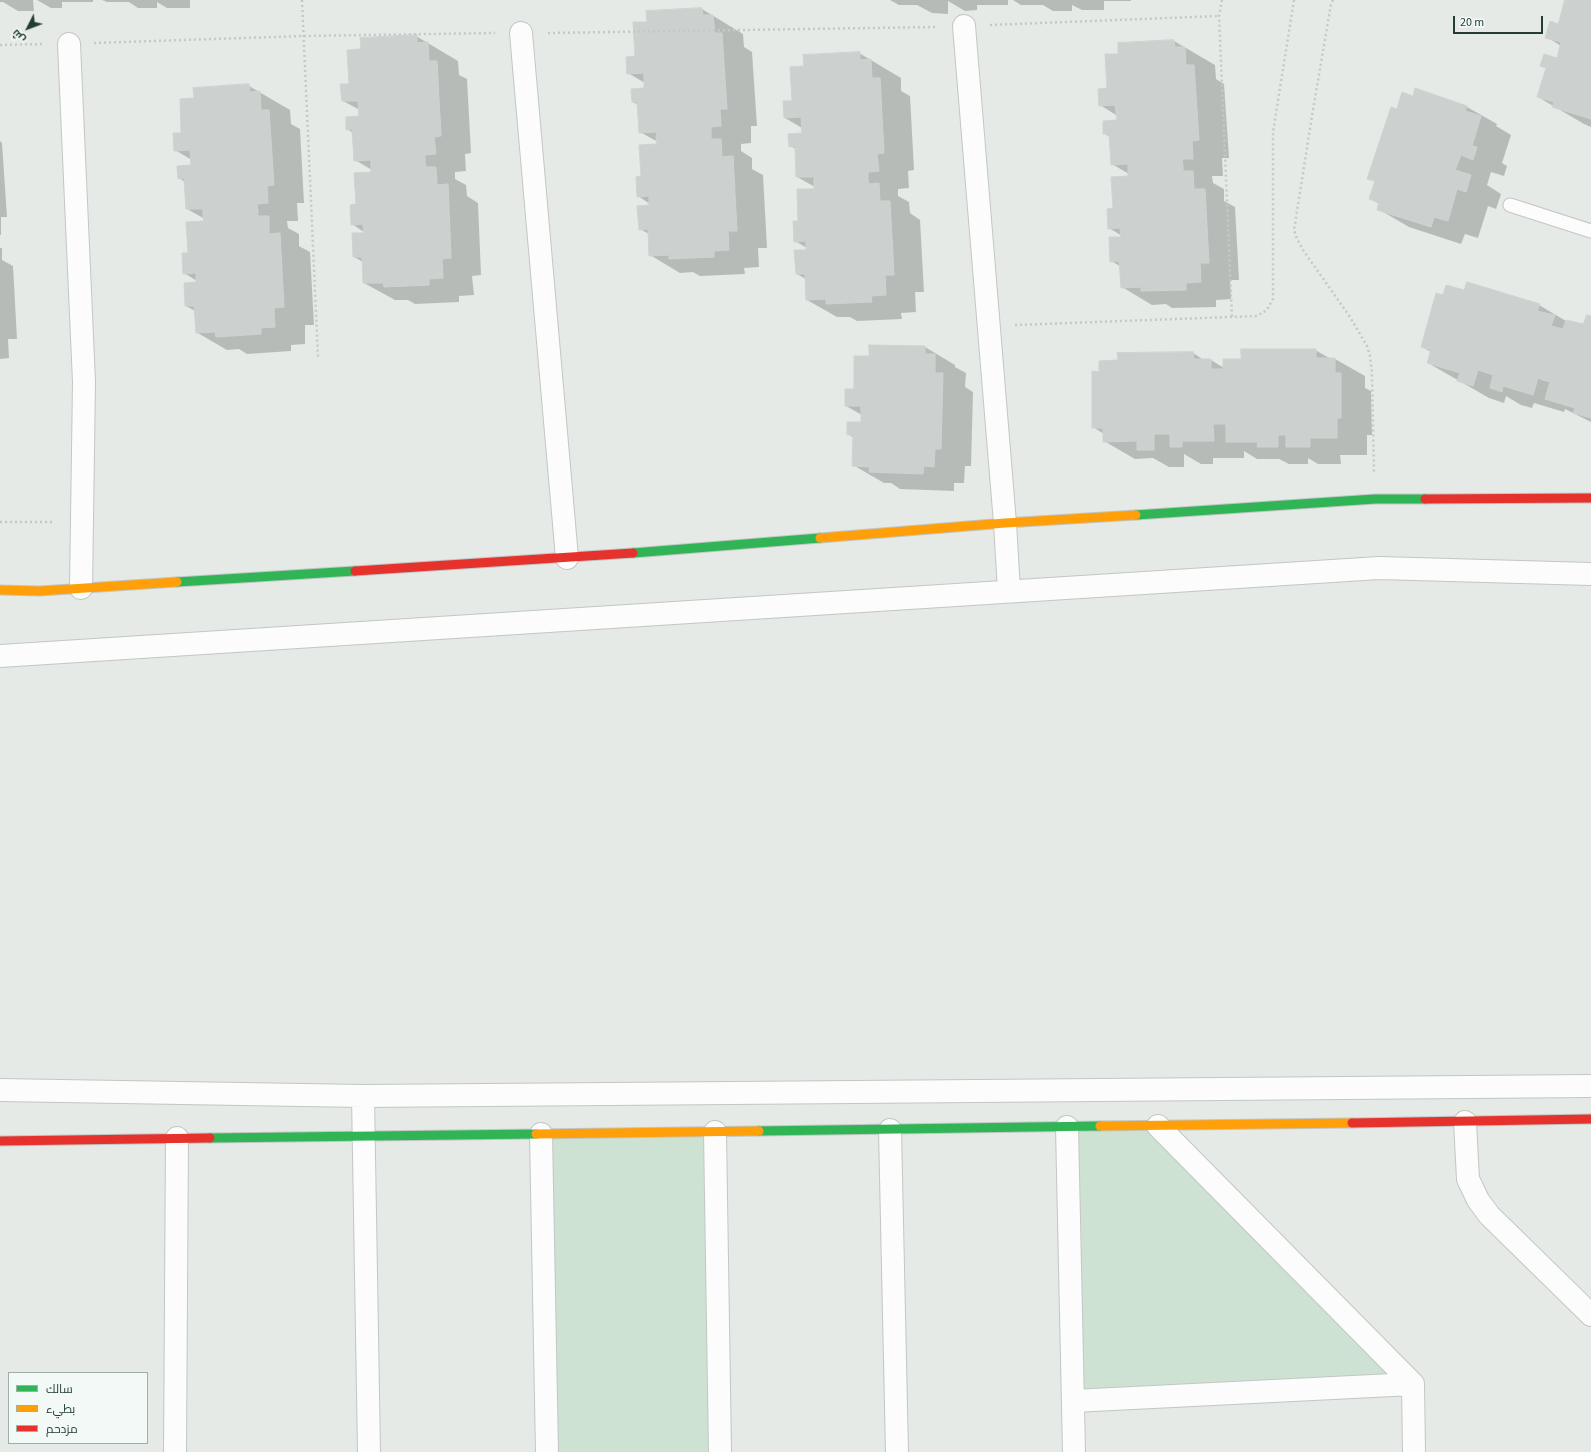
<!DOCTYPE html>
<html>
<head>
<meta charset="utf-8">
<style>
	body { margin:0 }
	#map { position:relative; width:1591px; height:1452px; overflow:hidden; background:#e5eae7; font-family:"Source Sans 3",Cairo,sans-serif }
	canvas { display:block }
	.legend { position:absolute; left:8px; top:1372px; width:140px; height:72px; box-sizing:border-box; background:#f3f9f6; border:1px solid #a0aea9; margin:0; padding:5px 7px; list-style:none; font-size:12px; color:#233d35 }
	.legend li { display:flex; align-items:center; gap:8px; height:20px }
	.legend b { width:20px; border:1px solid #a0aea9 }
	.north { position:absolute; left:8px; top:8px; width:40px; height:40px; -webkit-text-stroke:3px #f3f9f6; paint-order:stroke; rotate:228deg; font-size:11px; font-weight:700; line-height:16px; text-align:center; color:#233d35 }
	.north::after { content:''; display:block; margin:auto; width:14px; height:18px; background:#233d35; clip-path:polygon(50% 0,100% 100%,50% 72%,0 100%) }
	.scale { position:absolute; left:1453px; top:16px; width:90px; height:18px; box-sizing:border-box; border:2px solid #233d35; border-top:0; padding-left:5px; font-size:12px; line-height:14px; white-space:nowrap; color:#233d35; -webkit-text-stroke:3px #f3f9f6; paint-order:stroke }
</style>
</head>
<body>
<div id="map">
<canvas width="1591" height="1452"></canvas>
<ul class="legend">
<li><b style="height:5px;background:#30b455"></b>سالك</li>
<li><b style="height:5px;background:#ff9f0a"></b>بطيء</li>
<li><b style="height:5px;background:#e5322d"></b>مزدحم</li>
</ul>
<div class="north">ش</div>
<div class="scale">20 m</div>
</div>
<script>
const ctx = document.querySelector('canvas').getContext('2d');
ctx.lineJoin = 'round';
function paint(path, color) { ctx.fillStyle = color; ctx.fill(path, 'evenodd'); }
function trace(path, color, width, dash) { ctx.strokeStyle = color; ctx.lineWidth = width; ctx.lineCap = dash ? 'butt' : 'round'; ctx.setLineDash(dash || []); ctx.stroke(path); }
paint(new Path2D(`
	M1158,1126L1413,1384L1073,1401L1067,1127Z
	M715,1132L720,1452H547L541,1134Z`), '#cee2d4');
paint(new Path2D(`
	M0,0H33L34,11H18L3,2H0Z
	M37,0H93V2H62V8H51Z
	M102,0H190V8H167L157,2V8H138L129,2H107Z
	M890,0H1008V5H977V10L965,11L948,1V14L932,13L917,5H899Z
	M1013,0H1131V1H1104V10H1082L1072,5V11H1053L1043,5H1021Z
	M1566,0H1591V127L1584,124L1538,97L1547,68L1541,65L1557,59L1561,46L1547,37L1559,25Z
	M702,9L743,34L744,47L752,52L757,126H751V143L741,144V151L752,158V169L763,175L767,248H758L759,267L744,268L745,274L700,276L693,272L680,273L650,255L649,234L640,229L650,206V204L638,196L642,177L658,145V142L640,132L638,105L633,102L646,89L645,83L628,73L636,57L648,23Z
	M416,36L458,61L459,75L467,79L471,153L465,154L466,171L455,172V179L466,185L467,196L478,203L481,275L472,276L474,295L459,296V302L415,304L408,300H395L364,283L363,262L354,257L365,234L364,232L352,224L372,170L355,160L353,133L347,129L360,117V110L343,101L350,85L362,50Z
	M1174,41L1215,65L1216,79L1224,84L1229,158H1222L1223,176H1212L1213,183L1224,189V201L1235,207L1239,280H1230L1231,299L1216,300V307L1172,308L1166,304L1152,305L1122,287L1120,266L1111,261L1122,238V236L1109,228L1114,209L1129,174L1112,164L1110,137L1104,133L1118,121L1116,115L1100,105L1108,89L1120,54Z
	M859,53L901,78V91L910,96L914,170L908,171L909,188L898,189V196L909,202L910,213L920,220L924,292H915L916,312L901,313L902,319L857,321L850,317H837L807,300L806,279L797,274L807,248L795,241L799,222L815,190V187L797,177L796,149L790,146L803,134L802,128L785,118L793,102L805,67Z
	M249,86L290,110L291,124L300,129L304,203H297L298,221H287L288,228L299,234V246L310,252L314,325H305V344L291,345V351L247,354L239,349L227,350L196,332L195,311L186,306L197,281L184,273L189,254L205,222V219L187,209L185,182L179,178L192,166V160L175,150L182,134L195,99Z
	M1416,90L1467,107L1497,124L1496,126L1511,135L1502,163L1507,166L1504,176L1491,172L1487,185L1501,194L1496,209L1488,206L1478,238L1465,234L1461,244L1409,227L1378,209L1380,204L1370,199L1376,182L1369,178L1398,110L1413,97Z
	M0,141L2,143L7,217H1V235H0Z
	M0,248H2V260L13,266L17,339H8L9,358L0,359Z
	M1465,291L1539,305L1566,321L1584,326L1591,317V422L1565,409L1564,412L1534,403L1532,408L1521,405L1506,396L1504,403L1489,398L1428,363L1431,352L1422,347L1444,296Z
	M925,347L955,365V367L966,373L965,387L973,392L971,466H965L964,483H954V491L900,489L891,483H884L853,465L854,438L848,434L862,423V415L846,406L855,390L870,357Z
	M1315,350L1331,359H1335L1365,376V388L1371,391L1372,435H1367V455H1340L1341,464H1318L1308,458V464H1289L1279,459H1257L1244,451V458H1213V464H1201L1184,454V467H1169L1153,458L1135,459L1104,441V434L1093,427L1100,373L1193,353L1204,360H1211L1224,368L1242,360Z`), '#0003');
const building = new Path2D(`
	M1565,0H1591V119L1552,107L1554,102L1537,97L1546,68L1540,66L1544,54L1557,58L1561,42L1545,38L1550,21L1558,24Z
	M702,8L703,15H713L715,33H722L727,109H720L721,126L711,127V135L656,137L657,132L639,133L637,102H632L631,89L644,88V73L627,74L626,57L635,56L633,22H647L646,11Z
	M417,35V43L428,42L429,61H437L441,136L434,137L436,154L425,155V162L371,165V160L354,161L352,129L346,130V117L359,116L358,101H342L340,84H349L347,50L361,49L360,38Z
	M1174,40L1175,47H1185L1186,65H1194L1199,140L1192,141L1193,159H1182L1183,166L1128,169V164L1111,165L1109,134H1103V121L1117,120L1115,105L1099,106L1098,89L1107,88L1105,54H1118V43Z
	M860,52V60L871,59L872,78H880L884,153L877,154L879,171L868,172V179L814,182V177H796L795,146L789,147L788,134L802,133L801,117L784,118L783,101H792L790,67L804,66L803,55Z
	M249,84L250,92L260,91L261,110H269L274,185L267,186L268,203L257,204L258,211L203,214V209H186L184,178L178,179L177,166L191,165L190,150L174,151L173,133H181L180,99L194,98L193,88Z
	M1415,88L1467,106L1465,111L1481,116L1472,146L1477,147L1473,160L1461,155L1455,170L1471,175L1466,192L1457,189L1448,221L1434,217L1431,227L1377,210L1379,202L1369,199L1375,181L1367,179L1391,107L1397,109L1402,92L1413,96Z
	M711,135V139H721L722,157L733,156L737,231H728L729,250L714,251V257L669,259V255L649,256L648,229L639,230L637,206L649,205V196L637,197L636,177L641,176L639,145L657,144L656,137Z
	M425,162L426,167H436L437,185L448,184L451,258L442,259L443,278L429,279V285L384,287L383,283H363L362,257H353L352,233H364L363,224L351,225L350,205L356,204L354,173L371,172V165Z
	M1183,166V171H1193L1194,189H1205L1209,263H1200L1201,282L1186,283V290L1141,291V287L1121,288L1119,261L1110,262L1109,237H1121L1120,228L1108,229L1107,209L1113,208L1111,177L1128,176V169Z
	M868,179L869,184L879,183L880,201H890L894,275H885L886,295L871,296L872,302L826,304V299L806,300L805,274H796L794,250H806V241L794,242L793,221H798L797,189H814V182Z
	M258,211V216H269V234L280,233L284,307L274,308L275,327L261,328V334L216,337L215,332L196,333L194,306H185L184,283L196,282V273L183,274L182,253H188L186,222L204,221L203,214Z
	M1467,282L1540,304L1537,311L1555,315L1551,326L1559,328L1543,380L1538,378L1533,395L1503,386L1502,392L1490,388L1493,375L1478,370L1473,386L1457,381L1460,373L1427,363L1431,350L1421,347L1436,293L1443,295L1446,285L1464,290Z
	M1587,315L1591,316V418L1573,413L1575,408L1545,399L1550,382L1543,380L1559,328L1563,329L1566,320L1583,324Z
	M869,345L925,346V354H935V373H943L941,449H935L934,467L924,466L923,474L869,472L870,467L852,466L853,435H847V422H861V406H845V389H854V356H869Z
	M1241,349H1316V358H1335V373H1341V418H1337V438H1310V447H1286V435H1278V447H1257L1258,442H1226V424H1219L1218,369H1223V359H1241Z
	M1193,352L1194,359H1211V369H1218L1219,424H1213L1214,441H1182V447H1170V434H1154V450H1137V441L1103,442V428H1092V371L1099,372V361L1118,360L1117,353Z`);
paint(building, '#ccd1cf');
trace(building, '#cdd3d0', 1);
const lane = new Path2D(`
	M1510,205L1591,231`);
const street = new Path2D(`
	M964,26L1005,523L1009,591
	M521,33L567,558
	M69,44L84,382L81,588
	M0,656L1379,568L1591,574
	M0,1090L363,1096L1591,1086
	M363,1096L369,1452
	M1465,1122L1468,1179L1478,1200L1489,1215L1591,1315
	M1158,1126L1413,1384L1414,1452
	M1067,1127L1074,1452
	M890,1130L897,1452
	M715,1132L720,1452
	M541,1134L547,1452
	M1073,1401L1413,1384
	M175,1452L177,1138`);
const fast = new Path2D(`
	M1136,515L1375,499H1425
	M633,553L820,538
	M177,582L355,571
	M759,1131L1100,1126
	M210,1138L536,1134`);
const slow = new Path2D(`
	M820,538L1005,523L1136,515
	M0,590L40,591L177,582
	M1100,1126L1352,1123
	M536,1134L759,1131`);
const jam = new Path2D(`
	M1425,499L1591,498
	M355,571L633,553
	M1352,1123L1591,1119
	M0,1141L210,1138`);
trace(lane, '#c2c7c4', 15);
trace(street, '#c2c7c4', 24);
trace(fast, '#c0c7c4', 11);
trace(slow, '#c0c7c4', 11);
trace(jam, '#c0c7c4', 11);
trace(new Path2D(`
	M302,0L318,358
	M1222,0L1219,16L1232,318
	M1333,0L1331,4L1312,116L1294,230L1297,239L1303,250L1350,317L1367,346L1370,356L1372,373L1374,472
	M990,25L1219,16
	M548,33L937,27
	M94,43L303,36L495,33
	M0,45L43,44
	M1015,325L1257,316L1267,310L1273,299V132L1294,0
	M0,522H55`), '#c2cac5', 2.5, [2, 3]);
trace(lane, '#fbfcfb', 13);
trace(street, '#fbfcfb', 22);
trace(fast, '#30b455', 9);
trace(slow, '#ff9f0a', 9);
trace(jam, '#e5322d', 9);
</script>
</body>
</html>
